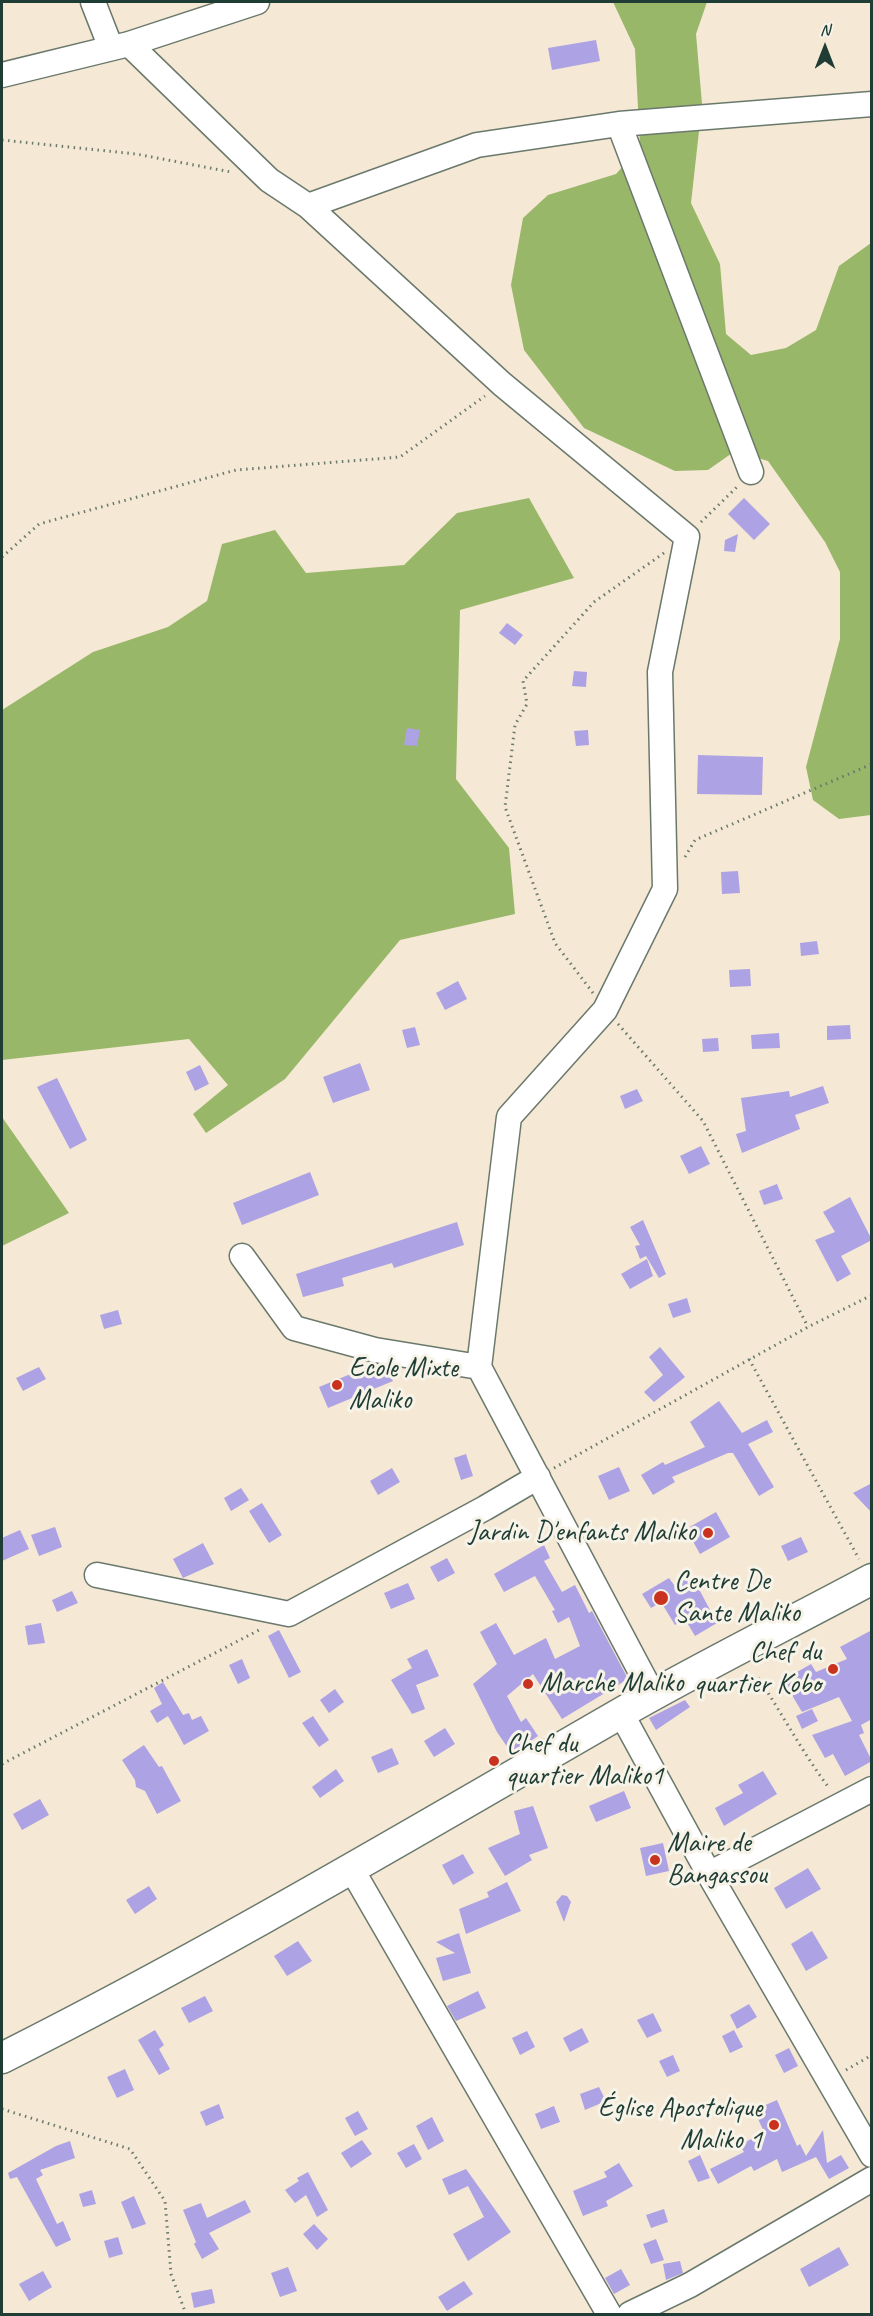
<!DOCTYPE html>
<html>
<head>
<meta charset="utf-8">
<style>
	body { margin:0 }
	#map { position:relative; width:873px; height:2316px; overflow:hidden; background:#f5e8d5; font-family:Caveat,sans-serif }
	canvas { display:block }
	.frame { position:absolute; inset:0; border:3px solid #1f3d34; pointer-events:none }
	.north { position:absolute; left:795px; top:18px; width:60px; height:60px; -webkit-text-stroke:4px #f7f3e8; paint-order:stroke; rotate:0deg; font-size:16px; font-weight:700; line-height:24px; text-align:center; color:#1f3d34 }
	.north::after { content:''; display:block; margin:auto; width:21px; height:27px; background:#1f3d34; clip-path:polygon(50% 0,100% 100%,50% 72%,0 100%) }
</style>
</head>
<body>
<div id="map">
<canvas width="873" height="2316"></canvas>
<div class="frame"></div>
<div class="north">N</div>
</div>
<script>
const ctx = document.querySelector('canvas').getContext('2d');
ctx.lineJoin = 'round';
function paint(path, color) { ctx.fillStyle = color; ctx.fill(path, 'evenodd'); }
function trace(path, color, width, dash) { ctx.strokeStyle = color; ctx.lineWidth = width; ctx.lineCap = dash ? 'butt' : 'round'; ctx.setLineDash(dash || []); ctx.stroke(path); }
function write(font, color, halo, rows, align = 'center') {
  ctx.font = font + ' Caveat,sans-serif'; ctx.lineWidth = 6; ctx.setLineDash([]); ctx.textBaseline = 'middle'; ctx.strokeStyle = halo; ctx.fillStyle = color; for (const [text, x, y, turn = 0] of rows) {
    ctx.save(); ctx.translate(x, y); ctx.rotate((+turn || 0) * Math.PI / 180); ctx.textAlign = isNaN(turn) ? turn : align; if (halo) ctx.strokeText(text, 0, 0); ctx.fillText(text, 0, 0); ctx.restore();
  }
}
paint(new Path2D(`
	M613,2H707L696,34L702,104L691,203L720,264L726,334L751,355L786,348L816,330L839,266L871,243V815L839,819L813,800L806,767L840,639V572L825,542L768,461L735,451L708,470L675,471L584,428L524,350L511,285L523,218L548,195L616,174L640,147L635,49Z
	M529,498L574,578L460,610L456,779L509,848L515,914L400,940L285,1079L206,1133L193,1114L228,1085L189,1039L2,1060V710L93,652L168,627L207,601L222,544L275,530L306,573L404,565L457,513Z
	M2,1117L69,1213L2,1246Z`), '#99b769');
paint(new Path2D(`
	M596,40L600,61L552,70L548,48Z
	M744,498L770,524L754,540L728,514Z
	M738,534L735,552L724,551L725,540Z
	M507,623L523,635L515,645L499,633Z
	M574,671L587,672L586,687L572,686Z
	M407,728L420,730L417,746L404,745Z
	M588,730L589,745L576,746L574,731Z
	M698,755L763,757L762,795L697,794Z
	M738,871L740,893L722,894L721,872Z
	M817,941L819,954L801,956L800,943Z
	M750,969L751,986L730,987L729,970Z
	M458,981L467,999L445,1010L436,993Z
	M850,1025L851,1039L827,1040V1026Z
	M415,1027L420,1045L407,1048L402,1030Z
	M779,1033L780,1048L752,1049L751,1035Z
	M718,1038L719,1051L703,1052L702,1039Z
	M360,1063L370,1090L333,1103L323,1077Z
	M200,1065L209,1084L195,1091L186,1072Z
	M57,1078L87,1140L70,1149L37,1087Z
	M823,1086L829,1103L795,1115L800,1129L742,1153L736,1134L746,1131L741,1098L789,1091L790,1097Z
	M637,1089L643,1101L625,1109L620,1096Z
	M701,1146L710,1164L689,1174L680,1156Z
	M310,1172L319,1195L242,1225L233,1203Z
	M777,1184L783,1199L764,1205L759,1191Z
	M850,1197L872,1240L841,1256L851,1274L837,1282L815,1240L835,1232L823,1212Z
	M643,1220L666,1274L659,1278L646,1256L640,1259L635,1246L640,1245L630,1227Z
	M457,1222L464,1245L394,1268L392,1263L342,1278L344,1286L303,1297L296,1274Z
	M647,1259L653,1276L630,1289L621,1274Z
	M687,1298L691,1312L673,1318L668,1304Z
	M118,1310L122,1324L104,1329L100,1315Z
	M660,1347L685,1377L654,1402L644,1392L663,1375L649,1357Z
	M375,1364L386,1366L393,1381L328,1408L319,1387Z
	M39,1367L46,1379L23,1391L16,1378Z
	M719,1401L742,1433L767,1420L773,1432L748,1444L774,1487L759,1496L733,1453H728L672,1477L675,1482L653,1495L641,1475L663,1462L665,1465L705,1447L690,1422Z
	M466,1454L473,1476L461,1480L454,1458Z
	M619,1467L630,1491L609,1500L598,1476Z
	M392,1468L400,1482L378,1495L370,1481Z
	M872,1483V1513L853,1493Z
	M241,1488L249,1500L231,1511L224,1498Z
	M262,1503L282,1535L269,1543L249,1511Z
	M716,1512L730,1537L700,1554L686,1529Z
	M55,1527L62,1547L39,1556L31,1535Z
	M20,1530L29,1549L2,1561V1538Z
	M801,1537L808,1552L788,1561L781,1546Z
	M203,1543L214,1564L183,1578L173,1559Z
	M544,1545L550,1558L544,1561L562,1592L575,1585L589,1613L592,1611L628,1679L562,1719L533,1674L507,1696L521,1722L526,1718L538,1736L512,1754L497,1732L473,1684L497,1664L480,1632L496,1623L514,1655L546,1638L555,1659L580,1646L569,1617L558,1623L552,1611L555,1610L535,1576L504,1592L494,1574Z
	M447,1558L455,1573L438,1582L430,1567Z
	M692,1576L717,1623L695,1636L685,1619L675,1625L661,1602L651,1608L642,1594L669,1578L674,1585Z
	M408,1583L415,1599L391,1609L384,1593Z
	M72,1591L78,1603L57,1612L52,1600Z
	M41,1623L45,1643L28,1645L25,1626Z
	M279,1630L301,1672L289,1678L268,1636Z
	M872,1630V1719L861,1725L864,1733L859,1735L872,1761L845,1776L833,1754L825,1758L812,1735L852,1721L839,1697L802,1712L783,1680L811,1664L816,1672L847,1659L840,1647Z
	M427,1649L439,1676L416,1685L425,1709L412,1714L391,1680L412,1668L407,1659Z
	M242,1659L250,1678L238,1684L229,1665Z
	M163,1682L183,1715L189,1713L192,1720L201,1716L209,1731L184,1745L168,1716L157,1723L150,1711L162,1704L154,1688Z
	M335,1689L344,1702L329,1713L320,1700Z
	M685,1700L690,1707L656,1730L649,1718Z
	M812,1709L818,1721L802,1729L796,1716Z
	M313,1716L329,1740L319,1747L302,1723Z
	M445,1728L455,1744L434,1757L424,1741Z
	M144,1745L159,1767L162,1766L181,1801L157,1814L145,1791L136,1787L135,1780L122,1760Z
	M392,1748L399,1764L378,1773L371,1757Z
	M336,1769L344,1781L320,1798L312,1787Z
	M763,1771L777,1794L724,1826L715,1808L743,1793L738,1785Z
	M624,1791L631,1808L596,1822L589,1806Z
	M40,1799L49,1815L22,1830L13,1814Z
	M533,1806L548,1848L529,1855L532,1860L505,1876L488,1848L520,1834L514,1811Z
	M663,1843L669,1871L646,1876L640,1848Z
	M463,1854L474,1873L453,1885L442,1865Z
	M808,1868L821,1889L786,1909L774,1888Z
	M507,1882L521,1911L466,1934L459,1909L489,1897L487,1892Z
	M149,1886L157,1899L135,1914L126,1900Z
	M562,1895L567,1896L571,1902L564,1922L556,1902Z
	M812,1931L828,1958L806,1971L791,1944Z
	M459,1933L471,1973L443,1981L436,1958L455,1953L436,1942Z
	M298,1941L312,1961L287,1976L274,1956Z
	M478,1991L486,2008L456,2021L447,2006Z
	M205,1996L213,2011L189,2023L181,2008Z
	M749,2004L757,2017L737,2029L730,2015Z
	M653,2013L662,2031L647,2038L637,2020Z
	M582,2028L589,2042L570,2052L563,2038Z
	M155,2030L164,2045L159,2049L170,2069L159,2075L138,2040Z
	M734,2030L743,2047L730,2053L722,2036Z
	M527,2031L535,2047L520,2055L512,2038Z
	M789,2048L798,2066L784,2073L775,2055Z
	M673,2055L680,2071L667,2077L659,2061Z
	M125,2069L134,2090L117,2098L107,2077Z
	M599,2087L606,2101L585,2110L580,2094Z
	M777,2100L797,2146L800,2144L806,2156L823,2130L827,2163L841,2155L849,2168L829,2179L816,2157L782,2172L777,2159L754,2171L751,2166L718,2184L710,2169L744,2152L740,2145L764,2132L754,2110Z
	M219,2104L224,2118L206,2126L200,2112Z
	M554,2106L560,2122L541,2129L535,2114Z
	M358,2111L368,2129L355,2136L345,2118Z
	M432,2117L444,2141L428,2150L416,2126Z
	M362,2140L372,2154L351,2168L341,2153Z
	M70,2141L75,2158L40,2170L43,2175L36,2179L57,2224L63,2221L71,2240L56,2247L17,2177L10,2179L8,2173L56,2146Z
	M414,2144L422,2159L406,2168L397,2153Z
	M700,2155L710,2178L698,2182L688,2161Z
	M619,2163L633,2186L606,2201L608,2206L583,2216L573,2191L607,2177L604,2172Z
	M466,2169L511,2232L468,2261L453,2234L484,2217L468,2186L449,2195L442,2179Z
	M308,2172L328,2210L317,2217L306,2195L295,2203L285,2190L299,2181L297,2178Z
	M92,2190L96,2204L83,2207L79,2194Z
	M134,2196L146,2224L132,2229L121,2202Z
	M245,2200L251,2212L209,2233L219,2249L202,2259L194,2244L196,2242L183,2210L201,2203L207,2218Z
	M664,2209L668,2222L651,2228L646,2215Z
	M314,2224L328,2239L317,2250L303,2234Z
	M118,2237L123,2254L109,2258L104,2241Z
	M656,2239L664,2260L651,2264L643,2244Z
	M839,2247L849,2265L809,2287L800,2269Z
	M680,2261L683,2273L666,2280L663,2264Z
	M288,2267L297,2291L280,2297L271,2273Z
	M621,2269L630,2285L614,2294L605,2278Z
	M43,2271L52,2287L29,2301L19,2284Z
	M464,2281L473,2294L447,2311L438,2297Z
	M212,2289L215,2303L194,2308L191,2293Z`), '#ada2e3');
const minor = new Path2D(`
	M93,2L111,48
	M129,44L269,180L308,206L502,384L687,537L660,672L665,889L605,1010L509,1117L479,1367L653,1695
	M2,75L129,44L257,2
	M619,124L751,472
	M308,206L477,145L619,124L872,104
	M242,1256L294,1328L375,1350L479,1367
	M97,1575L289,1614L485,1508L538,1477
	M621,1713L709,1874L872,2155
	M351,1868L609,2314
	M709,1874L872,1789
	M630,2314L690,2285L872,2179`);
const major = new Path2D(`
	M2,2058C213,1952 416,1831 621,1713C703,1666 788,1624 872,1579`);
trace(minor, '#6a796c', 27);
trace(major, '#6a796c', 33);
trace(new Path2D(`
	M2,140L136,154L231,172
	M701,522L737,487
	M2,557L39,524L236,470L400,457L485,396
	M685,857L695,840L872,764
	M593,993L555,943L505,807L515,725L527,704L523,681L594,602L664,553
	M618,1024L703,1121L808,1327
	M749,1359L859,1559
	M554,1468L808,1327L872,1295
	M730,1681L757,1676C782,1713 802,1752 829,1788
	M2,1764L261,1629
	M846,2070L872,2055
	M2,2109L130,2149L165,2201L171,2274L186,2314`), '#6a796c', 3, [1.5, 4.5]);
trace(minor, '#fff', 24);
trace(major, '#fff', 30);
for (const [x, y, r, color] of [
	[337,1385,6,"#c8321e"],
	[708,1533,6,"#c8321e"],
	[661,1598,8,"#c8321e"],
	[833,1669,6,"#c8321e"],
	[528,1684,6,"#c8321e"],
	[494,1761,6,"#c8321e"],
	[655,1860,6,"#c8321e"],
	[774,2125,6,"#c8321e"]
]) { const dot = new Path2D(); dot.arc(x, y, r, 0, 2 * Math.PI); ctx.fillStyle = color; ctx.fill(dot); trace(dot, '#f7f3e8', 2); }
write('28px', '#1f3d34', '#f7f3e8', [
	["Ecole Mixte",349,1369],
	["Maliko",349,1401],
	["Jardin D'enfants Maliko",696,1533,"right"],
	["Centre De",674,1582],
	["Sante Maliko",674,1614],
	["Chef du",821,1653,"right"],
	["quartier Kobo",821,1685,"right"],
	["Marche Maliko",540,1684],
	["Chef du",506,1745],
	["quartier Maliko1",506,1777],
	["Maire de",667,1844],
	["Bangassou",667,1876],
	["Église Apostolique",762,2109,"right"],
	["Maliko 1",762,2141,"right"]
], 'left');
</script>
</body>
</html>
